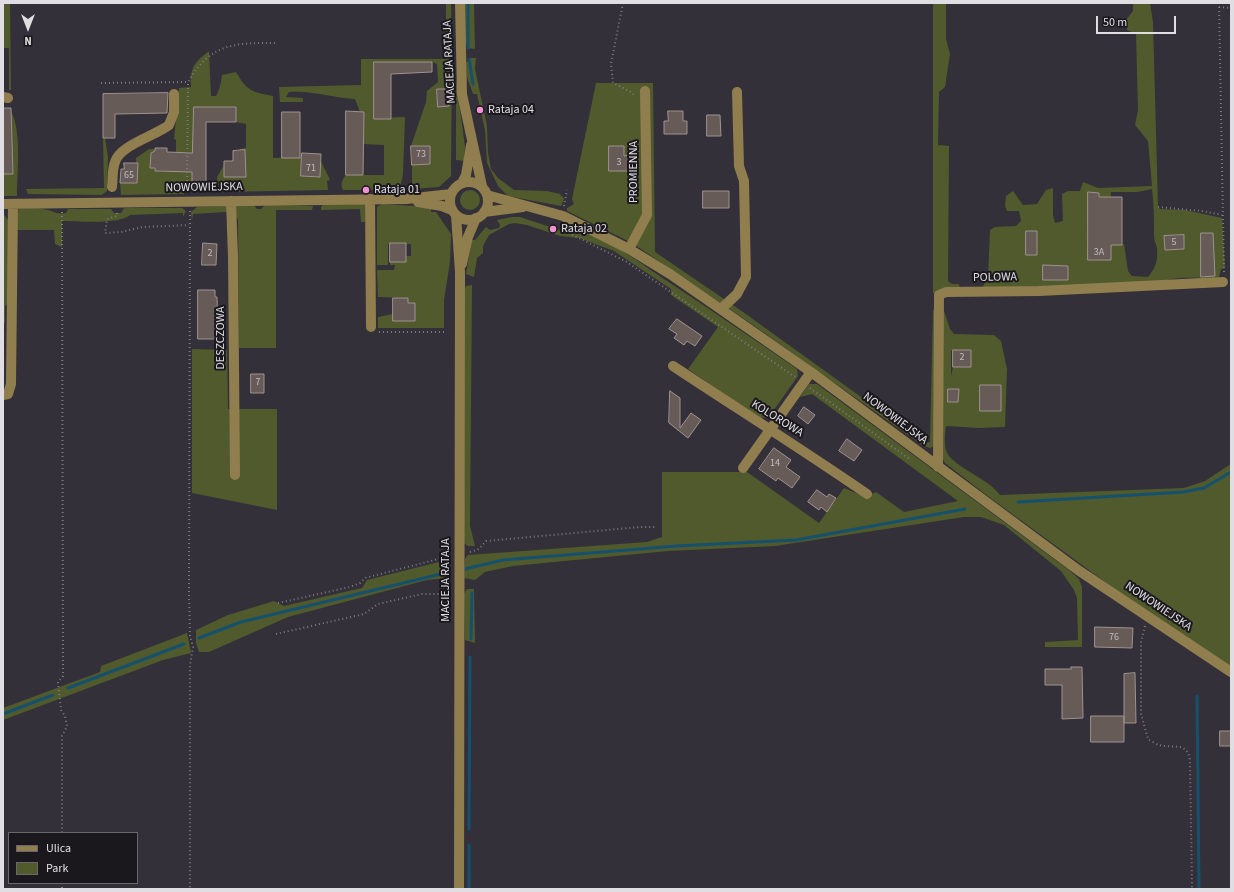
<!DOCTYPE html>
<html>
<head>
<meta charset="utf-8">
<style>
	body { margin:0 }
	#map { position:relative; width:1234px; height:892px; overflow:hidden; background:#333039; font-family:"Source Sans 3",sans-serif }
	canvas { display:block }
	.frame { position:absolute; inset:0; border:4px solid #e0dde3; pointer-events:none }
	.legend { position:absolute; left:8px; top:832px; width:130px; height:52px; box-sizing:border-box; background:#1a181d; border:1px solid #69676c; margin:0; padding:5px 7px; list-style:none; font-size:12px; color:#e0dde3 }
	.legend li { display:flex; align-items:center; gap:8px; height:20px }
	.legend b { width:20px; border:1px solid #69676c }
	.north { position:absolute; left:8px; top:8px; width:40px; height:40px; -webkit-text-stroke:3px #1a181d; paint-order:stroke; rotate:180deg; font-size:11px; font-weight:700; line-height:16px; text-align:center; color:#e0dde3 }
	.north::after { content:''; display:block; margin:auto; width:14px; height:18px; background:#e0dde3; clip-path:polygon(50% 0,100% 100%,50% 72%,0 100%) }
	.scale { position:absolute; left:1096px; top:16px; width:80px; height:18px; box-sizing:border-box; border:2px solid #e0dde3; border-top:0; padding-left:5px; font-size:12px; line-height:14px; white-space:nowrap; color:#e0dde3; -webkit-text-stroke:3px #1a181d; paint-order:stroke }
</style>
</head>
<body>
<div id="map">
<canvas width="1234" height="892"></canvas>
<div class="frame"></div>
<ul class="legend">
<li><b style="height:5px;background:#907e4e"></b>Ulica</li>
<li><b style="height:11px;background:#505a2d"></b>Park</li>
</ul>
<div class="north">N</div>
<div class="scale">50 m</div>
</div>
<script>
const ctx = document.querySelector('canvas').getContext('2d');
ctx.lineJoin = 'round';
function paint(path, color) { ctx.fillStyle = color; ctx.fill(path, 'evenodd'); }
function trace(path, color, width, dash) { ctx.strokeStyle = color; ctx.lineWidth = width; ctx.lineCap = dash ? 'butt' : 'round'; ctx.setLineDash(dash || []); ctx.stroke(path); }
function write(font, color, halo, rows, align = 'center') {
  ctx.font = font + ' "Source Sans 3",sans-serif'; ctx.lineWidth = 4; ctx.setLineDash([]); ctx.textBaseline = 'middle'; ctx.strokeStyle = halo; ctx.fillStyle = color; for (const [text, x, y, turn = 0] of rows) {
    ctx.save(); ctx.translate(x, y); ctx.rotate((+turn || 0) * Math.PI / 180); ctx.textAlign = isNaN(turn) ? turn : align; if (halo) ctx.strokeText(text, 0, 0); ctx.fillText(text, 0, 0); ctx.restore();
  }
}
paint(new Path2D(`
	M3,3H10L11,90H9V48H3Z
	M446,3H451L452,53H450L449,61L452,62L451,176L439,187L412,189V165L430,164L429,146H411L426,102L427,91L438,82L437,64L432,62H374V118L405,117L403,173C403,176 400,188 399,190H370V188H364V190H343C340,184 342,180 346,175H384V145L363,144L364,112H360L355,99C332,98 312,90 289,92L286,97L303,98V102H280L279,87L361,85V59H446ZM449,89V106L438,107L437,90Z
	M465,3H474L475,49L468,48L465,43Z
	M933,3H946V39L950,54L945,87L939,92L938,145L949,146L948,281L952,284H959L960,289L936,294L933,293Z
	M1133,3H1150L1153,22L1158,207L1160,209L1185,210L1222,218L1225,268L1221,269L1219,277L1215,278C1199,279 1169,274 1159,285L982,288L988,277L990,230L995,227L1016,226L1021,221L1019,211H1007L1005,206L1006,196L1013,191L1023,205L1037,204L1046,190L1053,188V215L1055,223L1063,221L1062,194L1068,191H1080L1083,182L1098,188L1152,186L1148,141L1135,125L1138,110L1136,34L1127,30L1126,20L1133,11ZM1152,189C1154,205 1154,220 1154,236C1154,240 1156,244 1157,248C1158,259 1156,268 1148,277L1132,276L1128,271L1124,244H1109L1111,192H1137ZM1089,192L1099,193L1098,243H1087ZM1201,233H1213L1214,271L1201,272ZM1184,235V249L1165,250L1164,236ZM1088,247H1111V260H1088ZM1043,266H1068V280H1043Z
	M209,51L211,96H216C220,88 221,83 222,75L236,72C247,91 252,92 273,96V158L301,157V176L320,177L321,161L330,180L327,181L328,190L219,192L217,177L224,165L225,177H246L240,162V149L246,148V124L236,122V107H194L192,189H184V194L121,195L120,183H137L136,158L149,149H155V151L151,153L150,163L153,164L155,171L166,172L179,153L176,152V140L174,139L179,88L191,87C189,68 195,62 209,51Z
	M471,58H476L475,69L487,126L488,152L491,169L498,178L514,190L547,191L560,194L564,199L561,206L508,196L498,186L487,163L485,130L477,94H473L467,77L466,63Z
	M456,79L465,147L464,161L456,160Z
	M596,83H653L655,252L743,312L925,443L930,442L933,310L943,308L950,329L954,334L994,335L1001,341L1007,369L1005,427L979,428L946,426C945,435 943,448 949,456C962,471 987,478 1000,495L1184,488L1205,481L1231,464V667L1138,606L985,494L945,463L935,446L930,448L922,445L753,325L678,274L632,243L567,211V208L574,204L572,199ZM953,350H971V367H953L951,376V351ZM980,385H1001V411L980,410Z
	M11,111C22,132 17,171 17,196H3V174H13Z
	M103,138H105L108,157L107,191L102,195L28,194L26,189L104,188Z
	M460 200a10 10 0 1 1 20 0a10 10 0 1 1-20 0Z
	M324,204H363L365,205V222H361L360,209L321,210V207Z
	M382,204L431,207V212H436L451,234L450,262L444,300V328H378V317L393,314V321H415V303H408V298L378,297L377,270H394L395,265H390V262H406V256H411V244H388V265H377V207Z
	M254,205L257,209H261L265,205L313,206L312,210H276V348H239L238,219L226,212L193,214L192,221L191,212L197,207Z
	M124,208H182L186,211L183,217V213L130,215C118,225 78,221 62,221V247L55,244L54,230H15L17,212L19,209C27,209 35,208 43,209C52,210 56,215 66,213L68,209H111L114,213H121Z
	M3,213L8,220V303L5,306V321L3,327Z
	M512,217H520L565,232L567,229C601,233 633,258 661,277C707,307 752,338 797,369L798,376L769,417L759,418L688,369L718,327L671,295V289L614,251L579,238L560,236L527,225L515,223L509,224L489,235L483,246V253L477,258L474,277L466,274L472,240H475L486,227L490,230L499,228L500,225L497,220Z
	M472,285L470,526L475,546H468L464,543V291L466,286Z
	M192,349L227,350L228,409H277V510L192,493Z
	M809,384H817L1069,570L1079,579L1082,587V647H1045V642L1078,640L1077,598L1074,590L1061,571L1004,525L981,517H964L775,546L668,551L513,566L485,572L475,580L464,578L465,559L468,555L647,542L662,537V472H747L819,523L844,488L865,497L876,492L904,512L958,501L812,394L800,397Z
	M439,562L447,564V578L427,580L288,617L209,652H199L196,643V630L228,615L274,601L284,606L362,588L367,580Z
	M467,589H474L475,643L465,640L464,594Z
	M187,633L191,653L163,660L3,720V708L100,672L101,666Z`), '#505a2d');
trace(new Path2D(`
	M468,3V48
	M469,59L473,84
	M1018,502L1183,492L1204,488L1231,472
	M465,569L503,560L677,546L796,540L965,509
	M199,638L241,622L445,573
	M471,639L472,593
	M68,688L184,644
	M1197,696L1199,889
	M3,714L53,695
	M469,829L470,657
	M469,889V845`), '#15516e', 3);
const building = new Path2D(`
	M374,62H432V72L391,74V119H374Z
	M437,89H449V106L438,107Z
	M168,93L167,113L115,114V138H103V94Z
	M194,107H236V122H206V189H192V172L155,171V168H150L151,153L155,151V148H167V152L192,153Z
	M3,108H11L13,174H3Z
	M346,111L364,112L363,175H346Z
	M668,111H683V121H687V134H664V121H668Z
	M282,112H300V158H282Z
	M707,115H720L721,136H707Z
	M411,146H430V164L412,165Z
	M609,146H624V156L629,155V171H609Z
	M245,150L246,177H224V161H233V151Z
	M302,153L321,154L320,177L301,176Z
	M124,163H138L137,183H120L121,169H124Z
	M703,191H729V208H703Z
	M1088,192L1099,193V197H1122V245H1111V260H1088Z
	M1026,231H1037V255H1026Z
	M1201,233H1213L1215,276L1201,277Z
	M1184,235V249L1165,250L1164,236Z
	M203,243L217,244L216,265H202Z
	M390,243H406V262H390Z
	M1043,265L1068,266V280H1043Z
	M198,290H215V297H217L218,333H215V339H198Z
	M393,298H408V303H415V321H393Z
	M677,319L702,336L695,346L687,341L684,345L674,338L677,334L669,329Z
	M953,350H971V367H953Z
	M251,374H264V393H251Z
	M980,385H1001V411H980Z
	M948,389H959L958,402H948Z
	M670,391L680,398V428L691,413L701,420L688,438L669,423Z
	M804,407L815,415L808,424L798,416Z
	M847,439L862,450L854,461L839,451Z
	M774,448L791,460L786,467L800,477L792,488L778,478L776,481L759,469Z
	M817,490L827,497L829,494L836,498L827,512L821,507L819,510L808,502Z
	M1095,627L1133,628L1132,648L1095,647Z
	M1071,667H1082L1083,718L1062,719V685H1045V669H1071Z
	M1135,673L1136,723H1124V674Z
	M1091,716H1124V742H1091Z
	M1220,731H1231V746H1220Z`);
paint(building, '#675b58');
trace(building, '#9f928e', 1);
trace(new Path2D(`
	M623,3L611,64L613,83L631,92L635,96
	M1219,3L1224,273
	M1219,7L1231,8
	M101,83L188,82
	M187,193L188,82C211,42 236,43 277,43
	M564,206L567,190
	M1158,207L1202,211L1222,215
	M190,211L189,593L190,635L193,647L190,665V889
	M62,212L63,676L58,682L61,710L65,716L67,726L62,736V833
	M117,213V216L107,219L105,233L121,232L143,227L189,225
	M565,231L627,262L795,377
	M379,332H446
	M810,388L911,460
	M470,552L479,549L486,541L640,527H655
	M278,603L350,587L360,583L365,578L450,556
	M1145,626L1141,642V714L1148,739C1151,741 1156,744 1159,745C1174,749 1187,741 1190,760L1192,889
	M276,634L364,614L378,604L422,594H450
	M62,883V889`), '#7d7a81', 2, [1, 3]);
trace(new Path2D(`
	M460,3L462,94L482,186
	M3,97L8,98
	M450 201a19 19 0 1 1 38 0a19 19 0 1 1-38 0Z
	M462,183L466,175L471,145
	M112,187C113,178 112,170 115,162C120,145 155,136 169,125L174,112V94
	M487,195L563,216L629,249L670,274L811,372L1078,570L1231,672
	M370,199L371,327
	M231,201L233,257L235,475
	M418,202L442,206L452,210
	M3,204L406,199L451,194
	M484,212L523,207
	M456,215L460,272L459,889
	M629,249L647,215L645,91
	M462,264L468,237L476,218
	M721,309L737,294L746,277L744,181L739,166L737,92
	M673,366C738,409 803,450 867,494
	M3,395L8,394L11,384L13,204
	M938,467L939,295L946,292L1039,291L1223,282
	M743,468L811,372`), '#907e4e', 10);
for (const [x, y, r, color] of [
	[480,110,4,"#f491d4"],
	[366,190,4,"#f491d4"],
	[553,229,4,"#f491d4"]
]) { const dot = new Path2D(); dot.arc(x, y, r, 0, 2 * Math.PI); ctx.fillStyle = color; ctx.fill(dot); trace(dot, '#1a181d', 1.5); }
write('10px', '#c2bcc0', null, [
	["73",421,155],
	["3",619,163],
	["71",311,169],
	["65",129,176],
	["5",1174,243],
	["3A",1099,253],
	["2",210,254],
	["2",962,358],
	["7",258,383],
	["14",775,464],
	["76",1114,638]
]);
write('12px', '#e0dde3', '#1a181d', [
	["MACIEJA RATAJA",450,62,-93],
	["PROMIENNA",634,172,-90],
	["NOWOWIEJSKA",204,188,-1],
	["POLOWA",995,278,-1],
	["DESZCZOWA",221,338,-90],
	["KOLOROWA",777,419,32],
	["NOWOWIEJSKA",895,419,37],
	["MACIEJA RATAJA",446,580,-90],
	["NOWOWIEJSKA",1158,607,34]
]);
write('12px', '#e0dde3', '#1a181d', [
	["Rataja 04",488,110],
	["Rataja 01",374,190],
	["Rataja 02",561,229]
], 'left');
</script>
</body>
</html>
